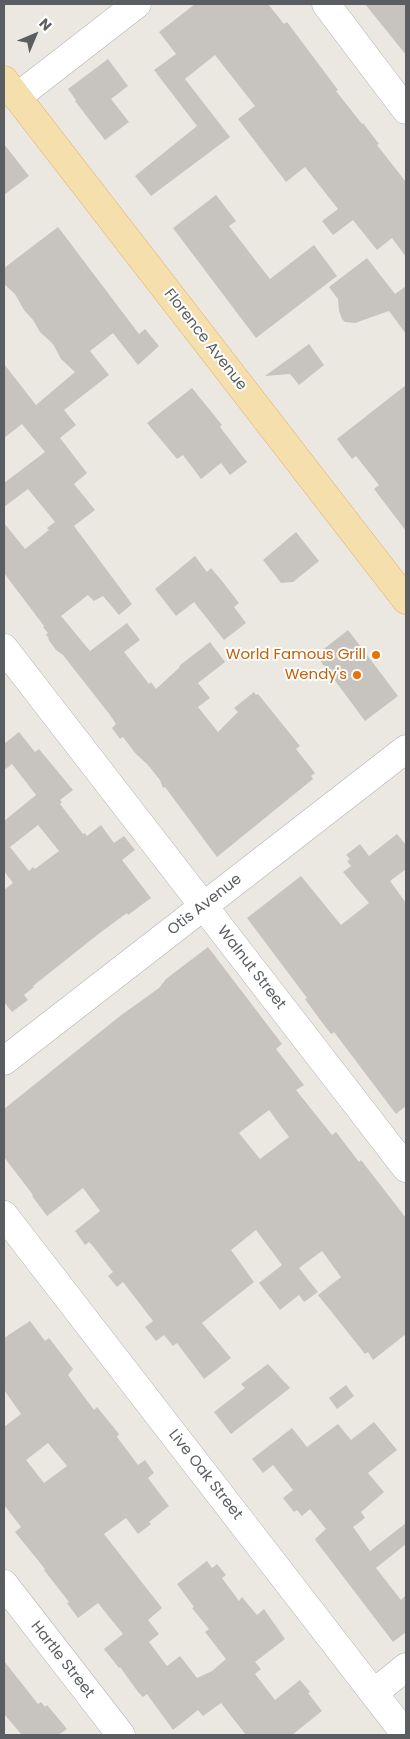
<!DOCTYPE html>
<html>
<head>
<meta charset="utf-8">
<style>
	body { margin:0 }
	#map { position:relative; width:410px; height:1739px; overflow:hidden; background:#ebe8e2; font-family:Poppins,sans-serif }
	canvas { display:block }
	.frame { position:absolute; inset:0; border:5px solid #5a5e61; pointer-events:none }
	.north { position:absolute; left:10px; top:10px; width:50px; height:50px; -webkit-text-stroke:4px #fff; paint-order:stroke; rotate:45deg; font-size:14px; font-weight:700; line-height:20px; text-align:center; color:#5a5e61 }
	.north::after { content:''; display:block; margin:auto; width:18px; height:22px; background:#5a5e61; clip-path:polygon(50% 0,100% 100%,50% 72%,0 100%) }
</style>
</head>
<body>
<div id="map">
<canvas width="410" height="1739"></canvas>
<div class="frame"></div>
<div class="north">N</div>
</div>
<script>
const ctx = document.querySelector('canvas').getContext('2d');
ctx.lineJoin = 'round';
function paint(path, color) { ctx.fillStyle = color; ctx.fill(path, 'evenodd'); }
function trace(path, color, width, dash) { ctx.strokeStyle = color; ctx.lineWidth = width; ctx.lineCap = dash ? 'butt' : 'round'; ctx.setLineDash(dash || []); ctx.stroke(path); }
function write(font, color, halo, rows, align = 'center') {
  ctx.font = font + ' Poppins,sans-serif'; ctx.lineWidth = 4; ctx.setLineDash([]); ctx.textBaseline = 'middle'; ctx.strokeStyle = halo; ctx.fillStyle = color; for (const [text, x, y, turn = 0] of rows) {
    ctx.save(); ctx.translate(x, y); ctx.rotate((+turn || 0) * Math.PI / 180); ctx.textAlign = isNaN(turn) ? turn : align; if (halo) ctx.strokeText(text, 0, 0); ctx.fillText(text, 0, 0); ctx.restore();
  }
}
paint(new Path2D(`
	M195,4H268L284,24L287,22L338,90L336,91L362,124L363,123L379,144L377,145L406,182V257L392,238L377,250L353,220L333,235L322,221L338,209L305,167L286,182L238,119L255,106L215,55L185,79L230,137L151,196L135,176L197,126L154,70L176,54L159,32Z
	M365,4H406V55Z
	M108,59L128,86L111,99L129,122L105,140L75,101L76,100L68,89Z
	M4,144L29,176L4,195Z
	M216,195L236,221L229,226L270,279L314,245L337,276L256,338L173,228Z
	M58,227L139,334L145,329L159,346L138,365L113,333L90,351L109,375L64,410L76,425L60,438L87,473L74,484L95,510L74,526L132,604L119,615L103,596L94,601L88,595L61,616L90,651L127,623L140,640L124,652L149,684L151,682L156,689L180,667L179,666L210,642L225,662L198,683L210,698L198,707L218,732L238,712L234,708L254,692L256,695L258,694L300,746L296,749L315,773L311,776L313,779L217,857L165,787L163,788L160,780L147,764L135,753L123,737L120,739L112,728L116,724L110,715L63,655L56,650L48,639L49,638L46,635L48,633L43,627L44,626L4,573V523L25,549L49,530L47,528L55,522L28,489L4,507V483L45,452L22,424L4,438V364L36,405L75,372L61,359L53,344L40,332L33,320L24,310L15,294L4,284V268Z
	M367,258L395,294L406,286V334L389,311L355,323L345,322L342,319L339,311L338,299L329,287Z
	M309,344L324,365L299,385L290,374L265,376Z
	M406,385V531L374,489L379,485L356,456L352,459L337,439Z
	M192,388L222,425L220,427L247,462L230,475L221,463L201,479L183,455L177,459L147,423Z
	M296,532L319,561L293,582L281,583L263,560Z
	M195,556L207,572L211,568L222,581L239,603L234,607L246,623L224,640L194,602L176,616L155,589Z
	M348,630L398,696L365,721L316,655Z
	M19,732L35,752L39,749L73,790L60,800L62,802L60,804L83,834L85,833L87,836L101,825L114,843L124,836L135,850L122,860L151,898L128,915L127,913L101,932L33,986L34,987L24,995L28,1000L12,1012L4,1002V890L13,883L4,871V821L36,795L12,764L4,770V744ZM38,825L59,851L35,869L33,867L29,871L10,847Z
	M397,834L406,845V869L390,881L406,903V1106L396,1114L334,1032L331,1034L321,1021L305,999L307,998L247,918L301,876L341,925L369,903L343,872L351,866L347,861L350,859L346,855L360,844L369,856Z
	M208,947L282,1044L276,1049L304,1085L296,1090L332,1135L336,1132L359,1162L361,1160L406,1218V1334L373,1360L368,1352L365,1354L318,1295L341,1277L322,1251L299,1268L318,1292L304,1302L299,1295L280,1310L259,1283L282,1265L256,1230L231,1250L254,1282L202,1323L231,1358L204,1379L177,1343L173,1346L164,1335L156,1341L145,1327L153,1321L123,1282L117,1287L108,1276L113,1272L92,1245L89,1242L85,1245L75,1231L100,1211L83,1188L47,1216L32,1196L33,1195L4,1157V1109L120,1016L159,988L166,979ZM269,1110L289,1137L260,1159L239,1133Z
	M30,1321L45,1341L49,1338L73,1369L68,1375L94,1410L97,1407L119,1434L117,1437L138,1465L145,1460L154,1473L148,1478L169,1506L149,1522L151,1524L138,1534L126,1518L104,1534L162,1608L148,1620L159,1634L149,1642L167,1666L180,1656L197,1678L212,1671L226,1659L205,1632L209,1629L192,1608L194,1607L177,1584L207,1561L212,1568L217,1564L226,1575L222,1578L239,1601L242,1597L257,1615L264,1609L285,1639L255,1662L261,1669L255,1674L275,1700L300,1680L310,1692L308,1693L322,1711L292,1735H246L221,1703L203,1716L198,1710L173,1730L147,1694L143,1697L138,1692L120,1667L119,1668L115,1663L104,1649L123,1634L98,1603L78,1618L67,1603L69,1602L44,1570L45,1569L15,1532L21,1527L4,1505V1427L21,1414L4,1390V1338ZM48,1443L67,1466L44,1483L26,1460Z
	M268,1364L290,1388L231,1434L214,1412L245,1388L241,1384Z
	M346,1385L354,1396L337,1409L329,1398Z
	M374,1422L397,1450L368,1473L384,1492L361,1512L365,1518L353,1527L370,1551L406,1523V1544L376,1568L401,1600L406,1595V1632L393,1642L316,1541L315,1539L326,1529L310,1509L302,1516L297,1510L294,1512L283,1498L293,1490L273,1465L263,1473L252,1459L292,1428L307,1447L338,1424L351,1440Z
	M4,1661L38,1704L41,1702L45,1707L47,1705L67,1729L58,1735H22L4,1714Z`), '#c7c3bf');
const minor = new Path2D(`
	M326,4L406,110
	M17,97L137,4
	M4,648L406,1168
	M4,1061L406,749
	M4,1215L406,1735
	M4,1584L121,1735
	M374,1693L406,1667`);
const major = new Path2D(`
	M4,80L406,600`);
trace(minor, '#afb3b6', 29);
trace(major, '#e0ac66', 29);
trace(minor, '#fff', 28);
trace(major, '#f5dfad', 28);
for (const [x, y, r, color] of [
	[376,655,5,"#e8710a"],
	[357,675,5,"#e8710a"]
]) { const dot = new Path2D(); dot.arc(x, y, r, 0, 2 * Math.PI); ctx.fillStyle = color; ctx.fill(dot); trace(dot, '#fff', 2); }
write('15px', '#5a5e61', '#fff', [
	["Florence Avenue",205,340,52],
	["Otis Avenue",205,905,-38],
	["Walnut Street",251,968,52],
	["Live Oak Street",205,1475,52],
	["Hartle Street",62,1660,52]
]);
write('15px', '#c56008', '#fff', [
	["World Famous Grill",366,655],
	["Wendy's",347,675]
], 'right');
</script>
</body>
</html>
